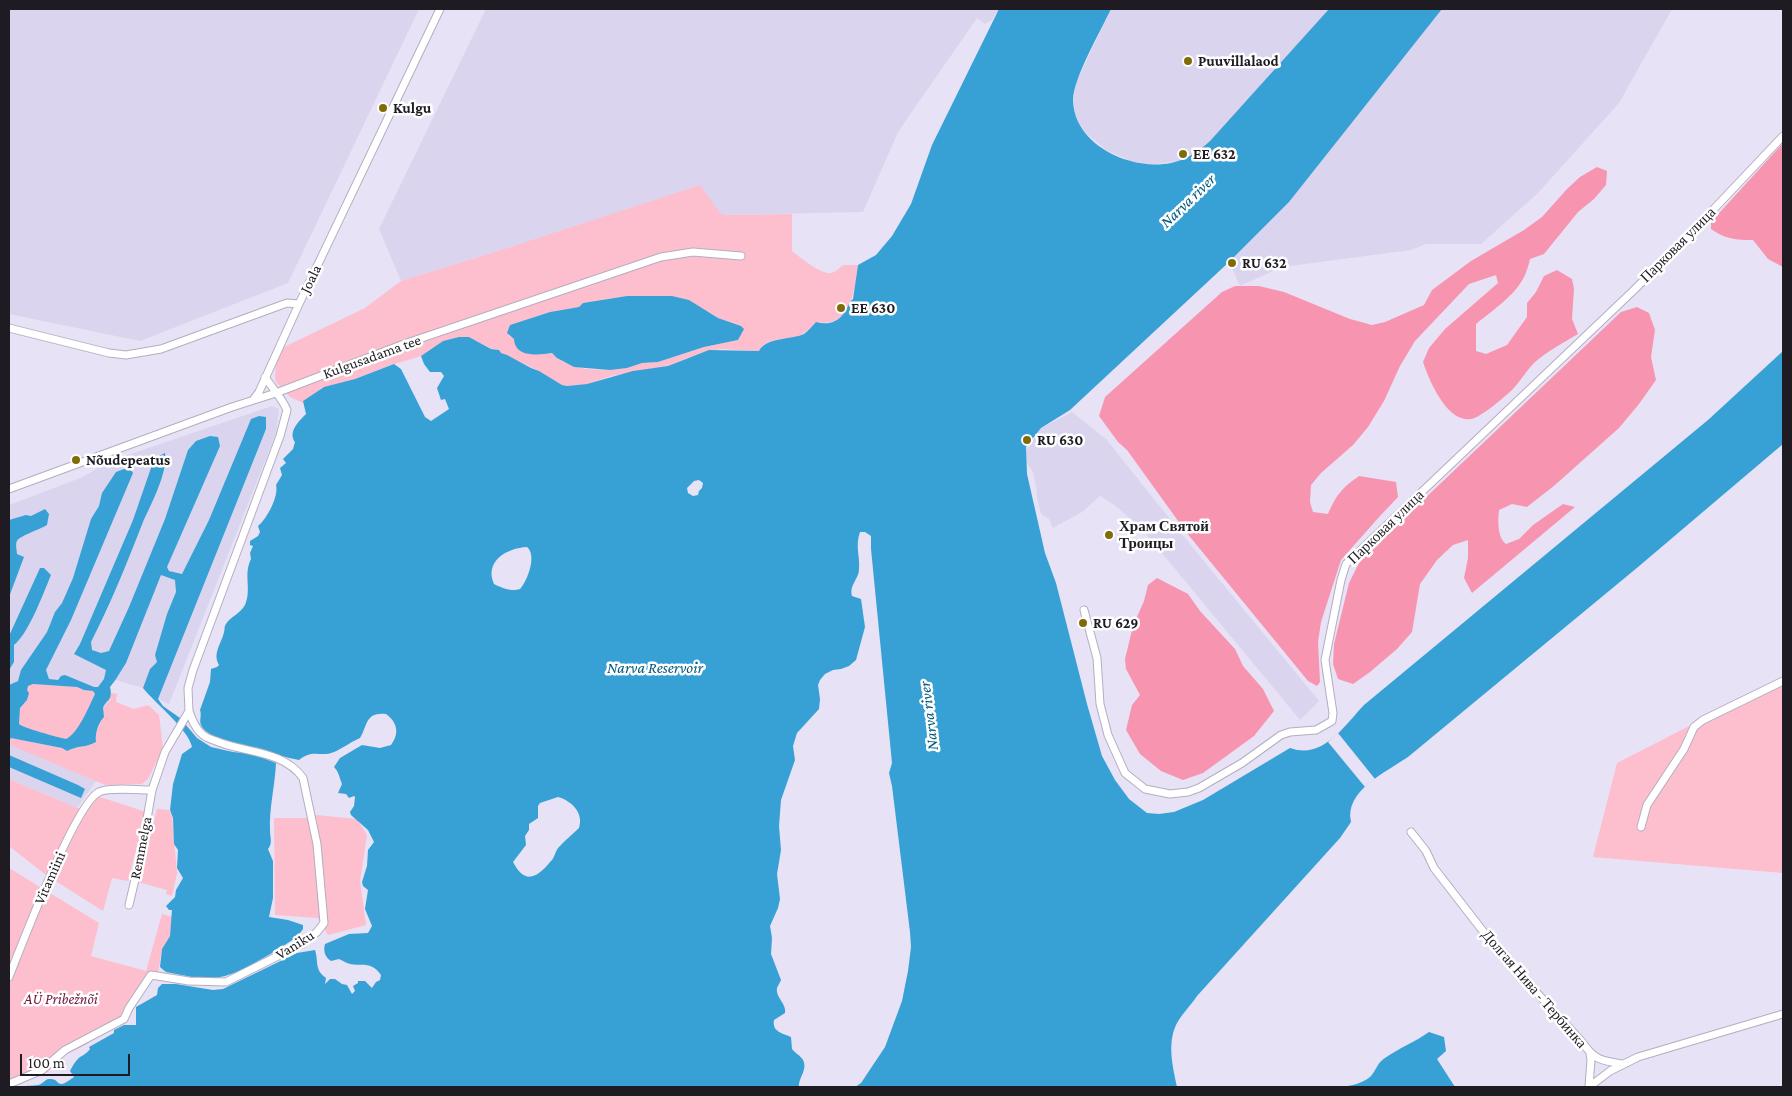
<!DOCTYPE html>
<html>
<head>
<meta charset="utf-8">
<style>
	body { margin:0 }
	#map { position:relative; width:1792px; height:1096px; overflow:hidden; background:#e7e2f5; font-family:"Crimson Pro",serif }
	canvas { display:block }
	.frame { position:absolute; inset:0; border:10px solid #1e1c22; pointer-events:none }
	.scale { position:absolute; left:20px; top:1054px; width:110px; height:22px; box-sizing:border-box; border:2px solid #1e1c22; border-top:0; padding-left:6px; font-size:15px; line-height:18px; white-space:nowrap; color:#1e1c22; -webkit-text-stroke:4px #fff; paint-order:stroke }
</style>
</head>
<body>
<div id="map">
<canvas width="1792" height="1096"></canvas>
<div class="frame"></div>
<div class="scale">100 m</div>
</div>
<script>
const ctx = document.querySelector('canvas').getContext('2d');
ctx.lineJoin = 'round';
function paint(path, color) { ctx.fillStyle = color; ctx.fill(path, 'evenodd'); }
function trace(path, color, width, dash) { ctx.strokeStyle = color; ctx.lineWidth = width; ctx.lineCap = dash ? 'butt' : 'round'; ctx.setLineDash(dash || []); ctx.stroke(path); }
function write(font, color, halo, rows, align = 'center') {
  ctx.font = font + ' "Crimson Pro",serif'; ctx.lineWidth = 5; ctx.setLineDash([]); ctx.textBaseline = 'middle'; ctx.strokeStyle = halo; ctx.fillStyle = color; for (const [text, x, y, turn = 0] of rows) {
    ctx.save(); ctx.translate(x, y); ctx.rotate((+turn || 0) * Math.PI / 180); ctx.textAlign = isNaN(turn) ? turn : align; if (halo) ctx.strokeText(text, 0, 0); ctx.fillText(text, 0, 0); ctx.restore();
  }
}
paint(new Path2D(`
	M9,9H419L288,283L140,341L9,314Z
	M486,9H999L992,20L985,24L977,18L898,132L863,212L725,215L719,212L514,246L401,281L379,229Z
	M1111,9H1329L1210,141L1200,150L1178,161L1150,165L1130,161L1106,150L1085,132L1079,124L1075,112L1073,98L1076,83Z
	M1442,9H1672L1619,103L1538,193L1481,244H1426L1411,250L1282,267L1240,286L1229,262L1289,202Z
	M272,406L279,409L276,433L169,704L158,699L143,688L116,680L110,687L111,693L96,735L11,745L96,781L77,808L9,779V505L83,477L110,461Z
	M1072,412L1106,439L1189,543L1319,701L1300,720L1143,530L1116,506L1100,496L1082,512L1060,524H1058L1057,526L1053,528L1049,519L1041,514L1036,494L1037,491L1033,472L1027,463L1026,451L1040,429Z`), '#dbd4ee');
paint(new Path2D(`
	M700,185L719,212L725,215L792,214V251C800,257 824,278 834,272C837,271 840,267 843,265H858C854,291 852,328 816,322C809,330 802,336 792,338C781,340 765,338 759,351L720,349L687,358L668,366L611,376L587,384L567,386L562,385L535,369L501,353L496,349H492L469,337H459L443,341L421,356L391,365L355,379L322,388L304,401L303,403L290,397L276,382L275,377L276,363L284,347L365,308L401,281L514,246ZM627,296L709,312L718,318L741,326L738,340L704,347L658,362L642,363L627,368L610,370L585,369L563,362L552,353L546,354L509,336L510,325L550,312L579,307L583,303Z
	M1783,678V873L1593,857L1617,763Z
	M33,684L77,687L84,690L93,691L95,694C89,706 78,735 66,739C57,737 23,728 19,724L20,708L27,700L26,690L28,686Z
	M111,693L117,694L116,702L134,709L148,705L159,715L163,748L148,779L142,784L105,785L10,745L11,738L62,748L67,751C78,745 86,748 96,742C95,733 98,723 104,717L103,709L110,700Z
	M9,779L77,808L89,807L97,796L146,812L128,881L112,878L103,911L46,875L9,846Z
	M157,809L169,810L172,817L177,873L172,896L166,894L167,890L138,882Z
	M316,815L357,819L367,835L360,881L366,925L328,935L318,918L275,915L274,818H307Z
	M9,868L99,923L91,956L146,971L162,914L172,917L170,936L162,949L158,973H152L130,1017L82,1047L64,1055L48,1072L11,1087H9Z`), '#fdbece');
paint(new Path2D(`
	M1783,143V267L1768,259L1753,240C1736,240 1725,239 1711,229V222Z
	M1597,167L1607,171L1606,185L1594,199L1578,212L1544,254L1530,259C1529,264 1527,270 1525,275C1516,295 1493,310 1476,324V351L1486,354L1507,345L1527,317V303L1536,292L1544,276L1557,270L1572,279L1574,289L1572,319L1578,334C1563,343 1547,351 1534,363C1526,371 1520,382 1512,390C1504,397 1482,417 1471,419C1447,423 1429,380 1423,362L1429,348L1445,329L1498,283L1496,275L1469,284L1415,341L1400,366L1384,401L1368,427L1353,445L1321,473L1311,485L1310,502L1313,512L1328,514C1336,495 1342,488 1359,476L1396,482L1398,497L1380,516L1341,560L1321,622L1318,642L1320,682L1317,686L1308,681L1186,532L1127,450L1118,442L1099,416L1105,397L1222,292L1235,286H1259L1284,292L1350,319L1372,325L1385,322L1424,305L1432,290L1471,261L1524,230L1542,217L1567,189L1580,177Z
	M1637,307L1649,313L1655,330L1651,357L1656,380L1639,404L1619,428L1555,485L1527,507L1512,504L1499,510C1498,520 1497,537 1506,544L1519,539L1533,525L1563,504L1575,507L1472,593L1464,578L1468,558V540L1453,545L1437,560L1420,584L1412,632L1397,649L1370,672L1353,684L1338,679L1333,664L1334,644L1349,583L1361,559L1621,312Z
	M1157,578L1188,594L1200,611L1235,649L1243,666L1263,689L1274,711L1254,736L1203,773L1183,780L1161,771L1140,754L1126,730L1132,705L1140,695L1126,669L1125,659L1133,626L1144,601L1148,585Z`), '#f795b1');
paint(new Path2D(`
	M999,9H1111C1101,30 1073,79 1073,100C1074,146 1132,171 1171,163C1186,160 1199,151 1210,141L1329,9H1442L1289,202L1229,262L1070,410L1041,428L1026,447L1027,474L1045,553L1056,583L1087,704L1102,756L1115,780L1129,799L1147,813L1159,814L1174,812L1203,800L1290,748C1323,760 1344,726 1364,705L1708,420L1783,351V444L1638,567L1408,757C1386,772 1344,791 1351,822L1340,838L1197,996C1191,1005 1181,1015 1176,1025C1167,1045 1173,1067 1177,1087H855L861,1083L885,1047L902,1001L908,971L911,947L910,932L892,786L889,773L892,763L871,549V536L865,532H860C855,546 860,556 859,569C859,579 849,585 852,596L861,599L865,627L856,660L849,666L841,669L833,670L825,674L820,680L818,685L820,699L819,709L797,733L793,746L795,760L781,800L779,826L781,850L777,874L780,899L778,908L770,926L772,938L771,954L781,980C780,983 778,985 777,988C775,997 787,1004 785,1013L774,1020C772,1032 782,1033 791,1037L792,1049C795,1053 801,1056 803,1060C808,1070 798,1078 799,1087H22C28,1085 32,1086 38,1085C43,1084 45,1079 49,1079C62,1078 54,1092 74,1077L70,1071C72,1067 74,1063 77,1060C81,1055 86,1055 90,1049L89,1047L114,1033V1030L124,1025H136V1007L157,995L158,988L162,984H176L213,990L223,989L297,953L315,950C319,963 314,969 326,978L325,984L330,979H335L342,984L347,985L352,994L355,991L353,986L358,983V981H365L372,988L376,982L380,980L381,975C370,959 360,968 347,963C344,962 342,960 339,959L331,961C325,957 323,951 325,944L349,934L368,933L372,926L365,909L368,890L363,886L362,882L367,866L368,850L374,842L368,830L351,815L350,812L354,806L355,797L354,796L349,798L346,794L338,793L342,784C339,777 339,772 334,767L340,758L362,745L380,748L391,745C400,733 397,722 386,714C365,712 368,725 360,738C350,742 342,749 334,752C320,758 314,748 299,760C286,758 274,753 262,749C256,747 251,747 246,746C234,744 206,737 201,725C199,720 202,715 200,710L210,682L211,669L217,667L219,665C212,653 222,643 224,632C225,629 224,627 226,624C230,617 241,613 245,605C252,589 243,575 251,559L250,553L253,546L250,545V541L258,536L260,532L258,526C267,519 279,496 276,485L282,475L280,468L286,463L283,459L293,449L295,442C288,432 298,422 306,414L303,401L324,387L355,379L394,364L401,369L425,417L431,421L449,409L445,399L441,400L437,388L444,376L441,372H430L424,364L421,356L443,341L459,337H469L491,349L499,350L501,353L507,355L531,368L539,371L562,385L567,386L587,384L633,371L668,366L709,350L759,351C766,337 791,340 804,334C808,331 812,326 816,322C827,325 837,323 844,313C848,308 848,303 853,299L858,265L876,255L892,236L911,204L932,145ZM699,480L703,483L702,488L699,491L698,495L693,496L688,493L687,488L694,481ZM527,547C537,555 528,580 520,589C512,592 502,588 494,584C484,561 507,548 527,547ZM558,797C572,801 584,813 579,828C573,834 565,840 559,847C555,851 555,857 551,861C537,878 525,885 513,862L526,845L525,836L529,830V824L538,818V806L540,803Z
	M627,296H672L689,300L718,318L741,326L744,329L738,340L704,347L658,362L642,363L627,368L610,370L574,367L557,358L552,353C539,355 515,358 514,339L507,333L510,325L550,312L579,307L583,303Z
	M259,416L266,417V429L158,699L163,706L180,718L197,738L211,747L233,752L252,754L276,763C275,786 269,808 270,830C270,838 273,843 268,849L273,861V898L269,917L288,920L303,925V929L297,937L274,952L240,971L225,976L211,979L197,978L166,972L160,967L162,949L170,936L172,910H169L166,906L175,897L176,890L183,878L177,868L178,850L174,844L173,818L170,810L173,784L182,754L192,747C189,730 155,703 143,688L150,669L157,662L155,655L167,614L176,592L175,580L161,575L126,663L116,679L110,687C113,702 107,698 103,708L104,717C98,723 95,733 96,742C86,748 78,745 67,751L62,748L11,738L9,741V685L18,681L21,670L47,632L55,612L62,603L73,578L91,519L99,506L102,493L116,472L124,469L131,470L133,473L71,620L46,670L49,679L58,680L61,676L65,675L94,687H98L104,679L106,670L74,654L80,644L133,520L151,468L159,456L165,453C168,473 151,504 143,522C127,563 111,603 91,642L92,650L101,653L109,651L129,607L165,519L188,450L196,441L210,436L218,437L220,446L167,567L169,571L182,574L209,520L251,419ZM33,684L77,687L84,690L93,691L95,694C89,706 78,734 66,739C57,737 23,728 19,724L20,708L27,700L29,693L27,690L28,686Z
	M45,509L49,514L47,525C41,529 19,536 17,541C15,544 17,550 17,554L24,557L9,597V520L26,515L31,516Z
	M40,568H44L51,575C43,594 29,633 14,645V662L9,670V636Z
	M9,755L78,785L85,789L81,798L9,767Z
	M1429,1032L1444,1037L1446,1051L1437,1059L1455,1087H1341C1351,1086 1364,1083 1371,1076C1376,1070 1378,1062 1385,1058C1399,1048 1415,1042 1429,1032Z`), '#37a1d6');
paint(new Path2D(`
	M1338,733L1375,779L1365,787L1328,742Z`), '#e7e2f5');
const street = new Path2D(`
	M9,328L109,353L126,355L161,349L287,303L299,304
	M253,400L259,392L299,304L440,9
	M9,489L232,407L276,393L404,344L661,257L693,252L741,256
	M1084,610L1097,658L1100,704L1108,735L1125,773L1145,789L1170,794L1188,792L1199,788L1242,763L1281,735L1290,732L1316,730L1332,721L1333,713L1325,660L1341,580L1346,564L1634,290L1693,231L1783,136
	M1641,827L1647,805L1684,749L1694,727L1703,720L1783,681
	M1411,832L1426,851L1434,868L1496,948L1582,1042C1594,1060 1602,1061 1623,1064
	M129,905L141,854L152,790L165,752L189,711L188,688L193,670L280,436L287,410C282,398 273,389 265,377
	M9,977C21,946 76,803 99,792C108,787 140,790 152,790
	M9,1084L42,1070L65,1050L124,1019L129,1008L151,975L189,981L226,982L302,944L317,932L324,923L317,844L303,778C283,750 244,753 216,741C211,739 206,738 202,734C195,728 192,720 189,711
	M1589,1086L1591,1060L1590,1054
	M1589,1087L1610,1071L1638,1057L1783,1014`);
trace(street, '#b3aec0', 9);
trace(street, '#fff', 7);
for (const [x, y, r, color] of [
	[1188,61,5,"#7f6c07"],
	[383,108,5,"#7f6c07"],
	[1183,154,5,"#7f6c07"],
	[1232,263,5,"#7f6c07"],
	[841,308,5,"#7f6c07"],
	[1027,440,5,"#7f6c07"],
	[76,460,5,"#7f6c07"],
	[1109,535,5,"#7f6c07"],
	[1083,623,5,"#7f6c07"]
]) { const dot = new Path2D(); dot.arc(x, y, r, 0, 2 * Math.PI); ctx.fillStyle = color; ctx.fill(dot); trace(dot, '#fff', 2); }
write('bold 15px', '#1e1c22', '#fff', [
	["Puuvillalaod",1198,61],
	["Kulgu",393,108],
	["EE 632",1193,154],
	["RU 632",1242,263],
	["EE 630",851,308],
	["RU 630",1037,440],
	["Nõudepeatus",86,460],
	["Храм Святой",1119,526],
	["Троицы",1119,543],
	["RU 629",1093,623]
], 'left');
write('15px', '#1e1c22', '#fff', [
	["Парковая улица",1678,245,-45],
	["Joala",311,279,-64],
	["Kulgusadama tee",372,357,-20],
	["Парковая улица",1386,527,-44],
	["Remmelga",141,848,-79],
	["Vitamiini",50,878,-66],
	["Vaniku",295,945,-32],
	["Долгая Нива - Тербинка",1534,989,49]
]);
write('italic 15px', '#6e1839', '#fff', [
	["AÜ Pribežnõi",61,999]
]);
write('italic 16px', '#03587c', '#fff', [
	["Narva river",1188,201,-44],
	["Narva Reservoir",655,668],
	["Narva river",929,716,-97]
]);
</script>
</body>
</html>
